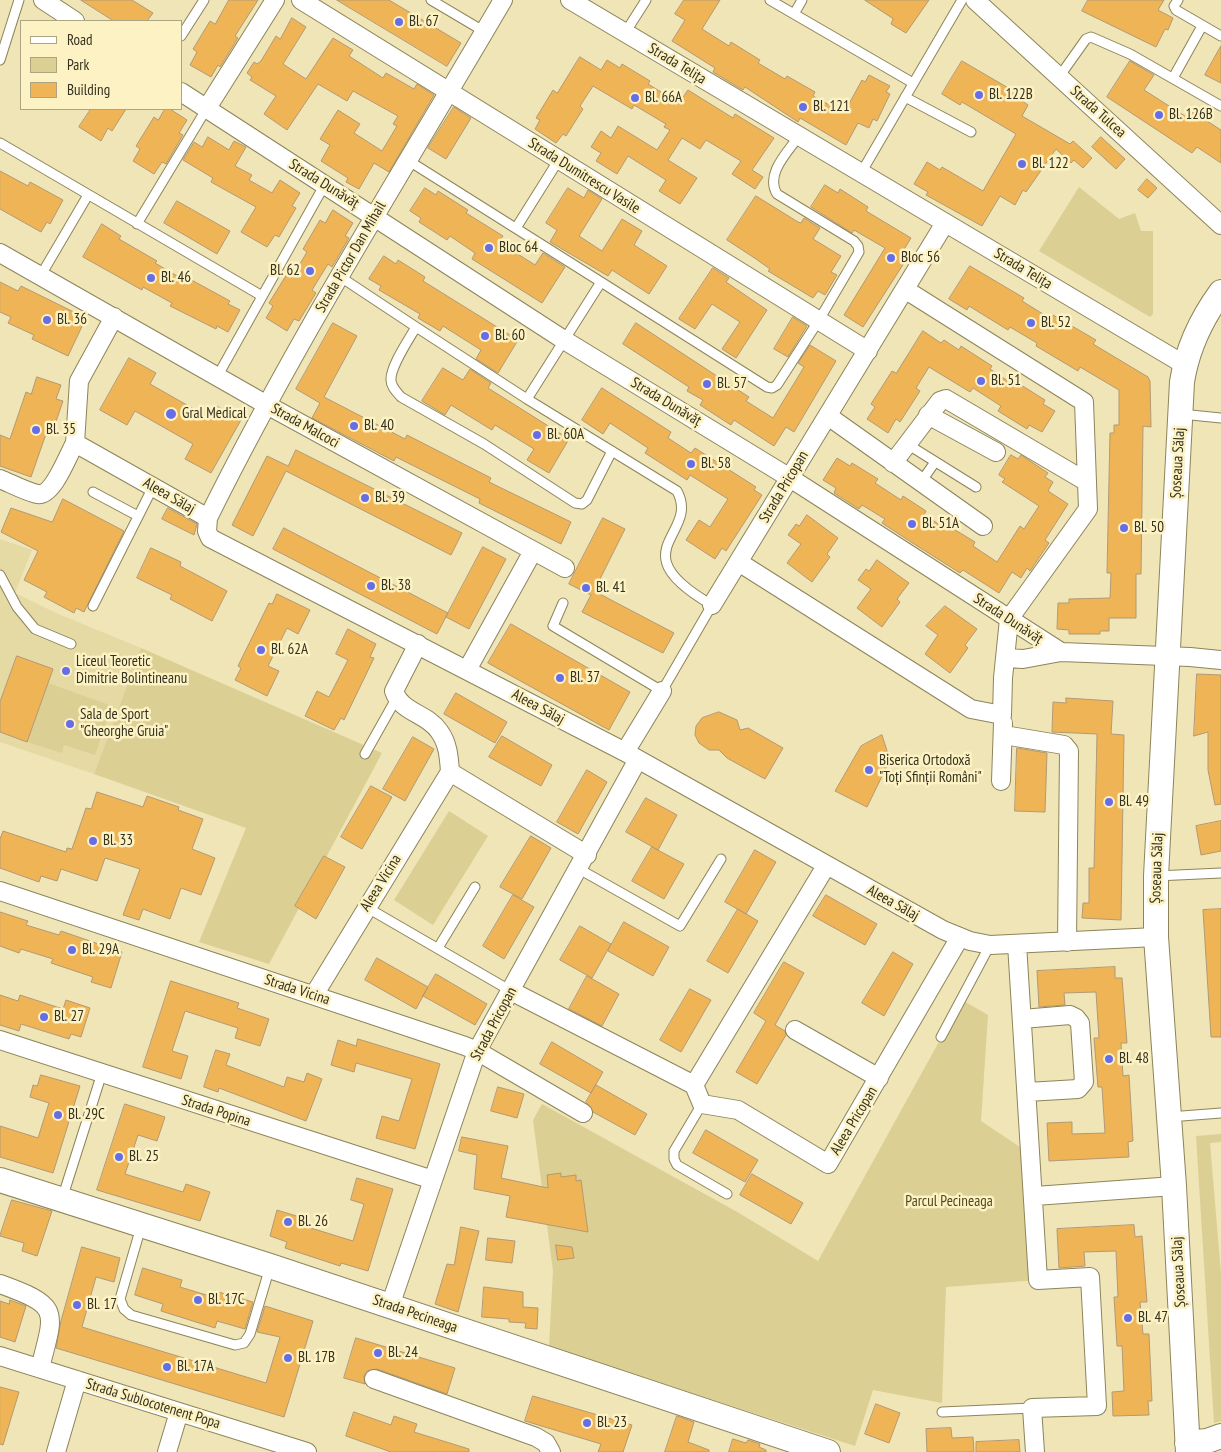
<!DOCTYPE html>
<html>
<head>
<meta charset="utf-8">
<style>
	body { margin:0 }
	#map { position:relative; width:1221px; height:1452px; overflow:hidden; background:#efe5b7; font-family:"PT Sans Narrow",sans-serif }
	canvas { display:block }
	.legend { position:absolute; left:20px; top:20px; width:162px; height:90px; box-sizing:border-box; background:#fcf2c4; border:1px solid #aca582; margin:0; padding:6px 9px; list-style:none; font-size:15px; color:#35311f }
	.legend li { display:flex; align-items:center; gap:10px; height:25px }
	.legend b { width:25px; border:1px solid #aca582 }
</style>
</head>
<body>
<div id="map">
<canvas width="1221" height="1452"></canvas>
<ul class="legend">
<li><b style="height:6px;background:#fff"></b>Road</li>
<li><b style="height:14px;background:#dccf93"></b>Park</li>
<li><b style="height:14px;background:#eeb456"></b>Building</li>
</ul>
</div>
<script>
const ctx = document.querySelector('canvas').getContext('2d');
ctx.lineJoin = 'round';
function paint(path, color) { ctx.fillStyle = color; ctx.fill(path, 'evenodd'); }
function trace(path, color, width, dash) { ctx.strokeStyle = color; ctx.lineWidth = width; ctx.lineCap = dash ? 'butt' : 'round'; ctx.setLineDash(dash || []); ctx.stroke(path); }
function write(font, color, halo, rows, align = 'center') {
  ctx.font = font + ' "PT Sans Narrow",sans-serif'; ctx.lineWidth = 5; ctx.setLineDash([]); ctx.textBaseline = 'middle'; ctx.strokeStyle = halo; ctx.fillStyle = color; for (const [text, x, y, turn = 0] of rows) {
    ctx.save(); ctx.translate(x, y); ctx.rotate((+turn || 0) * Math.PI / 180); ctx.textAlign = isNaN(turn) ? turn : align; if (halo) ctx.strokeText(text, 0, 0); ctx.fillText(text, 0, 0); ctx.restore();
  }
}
paint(new Path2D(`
	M0,539L32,550L15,593L56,613L141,648L94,774L0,742Z`), '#e5d9a4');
paint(new Path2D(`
	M1079,187L1119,219L1135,213L1141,231H1153V314L1150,317L1039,251Z
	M141,648L382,753L269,964L199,942L246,828L94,774Z
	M48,683L112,706L95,755L64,745L62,753L27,742Z
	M449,811L488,836L433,925L394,900Z
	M962,1000L988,1015L981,1121L1032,1155L1038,1280L946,1287L942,1403L873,1390L855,1446L549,1347L553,1271L533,1120L542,1104L739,1213L818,1261Z
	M1221,1134V1142L1210,1143L1221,1274V1421L1214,1423L1196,1136Z`), '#dccf93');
const building = new Path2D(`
	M81,0H132L153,13L147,21H114Z
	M229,0H258L235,36L238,38L220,67L218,65L211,77L190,65L197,52L193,49L210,21L215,24Z
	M337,0H389L461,43L447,66Z
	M684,0H720L702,29L729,46L731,42L760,60L758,63L785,79L787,76L815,92L813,96L844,113L862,80L865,82L869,75L890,86L886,92L890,94L877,121L873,119L869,128L858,123L846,145L800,118L798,122L745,87L743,90L713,72L715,68L672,41L685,20L675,14Z
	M865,0H929L906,33L891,24L893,19Z
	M1088,0H1164L1158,10L1173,18L1168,30L1165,29L1156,47L1082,11Z
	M292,18L306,27L283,64L306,79L333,38L353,50L349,56L383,78L386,73L414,89L417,84L434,95L389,172L374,163L359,189L346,182L348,178L321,161L330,145L320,139L338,110L360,124L354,133L382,151L397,126L393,124L398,116L353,91L347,101L318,84L287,130L264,114L276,96L250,80L252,77L247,73L254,62L257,64L261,61L276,36L280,39Z
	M1221,46V83L1205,75Z
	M580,57L601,70L607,60L620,68L622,64L650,81L648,84L679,103L688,90L733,118L735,114L774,138L752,170L763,177L755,189L732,174L741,161L706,140L700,149L682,138L668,160L697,178L680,204L659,191L666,180L628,156L617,174L596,161L601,153L591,147L601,131L611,138L618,126L657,150L670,130L664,127L666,124L634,105L632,109L593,86L580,106L583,109L566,136L563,134L556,143L535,129L540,120L536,118L553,90L557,93Z
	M962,61L1017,93L1015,96L1028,105L1022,116L1070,144L1073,141L1092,158L1083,168L1074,160L1071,163L1056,149L1026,192L1023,190L1015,205L1000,196L982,226L926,195L928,192L914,184L927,162L940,170L942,167L983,191L1016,134L962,102L960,105L942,94Z
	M1130,61L1154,75L1144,90L1188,118L1193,112L1221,130V163L1197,147L1192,153L1107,97Z
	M454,107L471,118L446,159L428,148Z
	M91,109H126L112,131L108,128L101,141L79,127Z
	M165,109H170L187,120L179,133L183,135L166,164L162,162L154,174L133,161L140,149L136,146L154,117L158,120Z
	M208,137L229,150L234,141L246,147L235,166L252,175L249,180L272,193L280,180L300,193L292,206L296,208L279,237L275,235L267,247L241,232L256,207L211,182L213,178L183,160L194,142L202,147Z
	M1101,137L1125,159L1116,169L1092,147Z
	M0,171L28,186L30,182L63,200L50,224L47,222L41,232L0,209Z
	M1147,179L1157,188L1148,198L1138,190Z
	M825,185L838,193L840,189L868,207L866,211L911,238L900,256L906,260L863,327L844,315L885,248L854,230L852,233L811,207Z
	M425,188L436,195L438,191L468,210L466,213L503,236L499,242L535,265L543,253L565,267L542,303L472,259L475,253L450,236L447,240L419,222L421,218L410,211Z
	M568,188L584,198L588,190L602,199L579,236L602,251L622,219L642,231L634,245L667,266L649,294L612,270L608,276L550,242L557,230L546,223Z
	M756,196L798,222L801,223L804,218L820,228L813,239L841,256L831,272L837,275L825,295L818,291L813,298L768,271L770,269L756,259L727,240Z
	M177,201L230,231L217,254L164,223Z
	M333,210L353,223L345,236L349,238L332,267L328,264L312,290L316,293L299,321L294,319L287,331L266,318L273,306L269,303L287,274L292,277L307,252L303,249L320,220L325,223Z
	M102,224L121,236L119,239L157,261L155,263L184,280L186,277L230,301L228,304L240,310L228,332L217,326L216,329L170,306L172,303L143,287L142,290L83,257Z
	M384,256L396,264L398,260L425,277L423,281L518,340L498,373L476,359L481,350L443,326L440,331L418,318L420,314L379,290L381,286L369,279Z
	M970,266L1024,298L1022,301L1051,319L1053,315L1096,340L1093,344L1148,377L1150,381L1151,427L1143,426L1141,574H1136V618H1109V631H1100V634H1069V630L1057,629L1058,603H1069V599L1110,598L1111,573H1107L1110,433H1114V425H1119V390L1080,367L1078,371L1036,346L1037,343L1010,327L1008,330L969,306L967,310L949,299Z
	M713,268L729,278L726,282L767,310L736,358L722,349L740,322L712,304L695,329L679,319Z
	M0,282L18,291L21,286L86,318L68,356L32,339L34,335L8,323L11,317L0,312Z
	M793,317L807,326L788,357L774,349Z
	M333,323L357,336L324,397L405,439L407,435L491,478L489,482L571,522L561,544L479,503L480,499L396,457L394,461L312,418L320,403L296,389Z
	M636,323L749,397L746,401L773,418L804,367L798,363L810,345L836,361L794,432L786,427L774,446L734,420L731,425L700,405L703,400L687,391L689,387L623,344Z
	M923,331L941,343L944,340L959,350L961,346L992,366L990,369L1011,383L1013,380L1045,400L1043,404L1055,411L1042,432L1029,425L1027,429L998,411L1001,406L973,388L970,392L929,367L916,388L920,391L900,422L896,419L888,433L867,419L875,407L871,404L892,371L896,373Z
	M129,358L156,373L150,384L208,417L215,405L241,420L211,473L185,459L193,444L135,411L127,425L100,410Z
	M443,368L463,380L470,369L491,383L488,388L569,439L549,473L527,460L534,449L495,425L492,430L451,405L445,415L422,401Z
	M37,377L61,385L56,399L63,401L51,436L46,434L31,477L0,466V435L10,439L26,392L31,394Z
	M602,388L671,432L668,438L691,453L695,448L756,487L754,490L762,495L726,551L722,548L715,559L686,540L699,520L710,527L728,499L690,475L687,480L645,453L648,448L610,423L603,434L582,420Z
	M296,450L462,533L451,555L286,471L253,536L232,525L267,456L288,466Z
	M1011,455L1018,459L1021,455L1048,473L1045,477L1053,482L1048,491L1068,504L1045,540L1049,543L1030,571L1027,568L1021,578L1012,572L999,593L963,570L960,573L911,542L882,523L885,519L862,505L859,509L834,493L836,488L823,480L837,458L850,466L852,463L878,479L875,483L901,500L903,496L926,511L924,515L950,531L952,528L975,542L973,546L997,562L1020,526L1024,529L1039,506L1002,482L1005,479L999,475Z
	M63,499L124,531L84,612L76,608L74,613L44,597L47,592L24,580L38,551L1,532L11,508L52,522Z
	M168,508L197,524L194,535L162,519Z
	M807,515L838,538L827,554L830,557L812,582L787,563L801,544L788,535L796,524L799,526Z
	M603,518L625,529L594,591L674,633L663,653L582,612L591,595L569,584Z
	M284,528L448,613L437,634L273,549Z
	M483,547L506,559L469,629L446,617Z
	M151,548L181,562L180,566L227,591L212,621L170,599L172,595L137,578Z
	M877,560L909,583L897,599L900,602L882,627L857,608L871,589L858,580L866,569L869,571Z
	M277,594L310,610L298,634L287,628L268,666L279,671L267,696L235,680L241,668L238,666L269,603L272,604Z
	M945,606L977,629L965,645L968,648L950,673L925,654L938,635L926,626Z
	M511,624L630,692L609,730L488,663Z
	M348,629L376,644L370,657L374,658L344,720L341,718L334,730L305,716L317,691L329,697L348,660L336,654Z
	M17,656L53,669L27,742L0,732V702Z
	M1197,674L1221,675V804L1215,805L1208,770V732L1194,736Z
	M456,693L507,722L495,743L444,714Z
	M1066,698L1113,701L1111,734L1124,735L1121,920L1082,918L1083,903H1089V868H1094L1097,734L1052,732L1053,702L1066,703Z
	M719,712L737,720L740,730L748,728L783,748L765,779L727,758L719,750H709L699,743L695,735L696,726L702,718Z
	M882,735L890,760L867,807L835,791L861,746Z
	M502,736L552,765L541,786L489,757Z
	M413,737L434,749L405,801L383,789Z
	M1017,748L1047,753L1045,812L1015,811Z
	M587,770L607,782L578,834L557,822Z
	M371,786L392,797L362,849L341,837Z
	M97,792L143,807L147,796L179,807L178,810L203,819L192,849L215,858L201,895L181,888L170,919L143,909L139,920L123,915L140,869L105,858L97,881L61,869L57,881L41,876L39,882L0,868V839L3,831L66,852L67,848L72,849L86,808L91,809Z
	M646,798L677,815L658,850L626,832Z
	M1221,821V851L1201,855L1196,826Z
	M531,836L551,848L522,899L500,887Z
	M652,847L684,864L664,899L632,881Z
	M755,850L776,862L746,914L725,902Z
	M324,856L345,867L316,919L295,906Z
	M513,895L534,907L504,959L483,946Z
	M826,895L877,924L865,945L813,916Z
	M738,909L758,921L728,973L707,961Z
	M1221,909V1037H1211L1203,910Z
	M0,912L28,921L26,925L59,935L61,931L122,952L111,988L91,982L93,977L51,963L53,959L21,949L19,953L0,946Z
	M624,922L669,947L653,976L608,951Z
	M580,926L611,944L592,978L560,960Z
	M893,952L913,964L884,1016L862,1003Z
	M377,958L428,987L416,1009L365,980Z
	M784,962L804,973L775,1025L785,1031L786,1035L757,1084L736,1072L766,1021L754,1013Z
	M1115,967V978H1122L1127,1043H1121L1123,1076L1129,1075L1133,1141L1128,1142L1129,1157L1049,1161L1047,1123L1072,1122V1134L1105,1133L1102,1087H1098L1094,1038H1099L1096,992L1064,993L1065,1005L1039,1007L1037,971Z
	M436,974L487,1004L475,1025L423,996Z
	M587,976L619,994L602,1026L569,1009Z
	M171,981L239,1003L237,1008L269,1019L260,1046L235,1038L238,1028L185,1011L172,1051L188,1056L181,1079L143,1067Z
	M690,989L711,1000L681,1052L660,1040Z
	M0,995L18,1001L20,995L63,1009L66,1000L90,1008L81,1037L71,1034L69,1039L21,1024L19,1031L0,1025Z
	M358,1039L440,1064L415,1149L376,1138L382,1116L399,1121L412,1079L356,1063L354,1072L331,1065L338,1040L356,1046Z
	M552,1042L603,1072L591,1093L540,1064Z
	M216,1050L230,1054L226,1065L284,1087L287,1077L304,1082L307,1073L322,1079L306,1121L219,1088L218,1092L204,1087Z
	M41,1075L80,1086L53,1173L0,1157V1126L38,1138L49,1103L30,1097L33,1085L37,1086Z
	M596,1085L647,1114L635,1135L593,1112L586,1102Z
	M498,1087L524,1094L517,1118L491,1111Z
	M125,1104L165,1117L157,1141L138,1135L125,1174L183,1192L186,1184L210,1192L200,1221L97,1190Z
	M706,1130L758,1160L745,1182L693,1153Z
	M462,1137L508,1146L501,1178L548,1188L547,1175L561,1173V1177L576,1175V1181L581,1180L588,1232L506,1217L510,1196L474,1189L477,1155L459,1151Z
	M752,1174L803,1203L791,1224L740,1195Z
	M357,1178L393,1189L368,1271L341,1263L340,1266L285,1248L287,1242L270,1236L277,1210L303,1218L301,1225L353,1241L364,1204L351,1200Z
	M12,1200L52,1211L37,1256L22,1251L24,1243L0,1236Z
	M1134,1225L1135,1237L1142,1236L1147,1302H1140L1143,1334H1149L1152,1401H1148L1149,1415L1113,1416L1112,1392L1124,1391L1122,1346H1117L1114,1297H1118L1116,1251L1084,1252L1085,1266L1059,1268L1057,1229Z
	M461,1227L479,1231L458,1312L435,1304L447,1264L454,1265Z
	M488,1238L515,1241L512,1263L486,1260Z
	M556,1245L572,1247L574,1258L558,1260Z
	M82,1247L120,1258L114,1282L96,1277L82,1327L266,1383L280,1337L257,1332L265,1306L313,1321L284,1417L56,1348L61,1321Z
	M143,1268L182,1280L180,1287L213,1297L215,1291L253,1302L245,1329L217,1321L215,1328L161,1311L163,1304L135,1295Z
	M484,1287L523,1292V1307L538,1308L537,1329L525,1328L526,1323L509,1322V1319L482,1317Z
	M10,1300L26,1306L15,1342L0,1337V1301L9,1304Z
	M356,1338L455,1368L447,1394L377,1369L367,1371L364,1376L365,1384L344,1378Z
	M0,1387L19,1392L3,1445L0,1444Z
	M533,1396L632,1425L623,1452H598L601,1444L525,1421Z
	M876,1404L900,1413L889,1443L865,1434Z
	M354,1412L391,1425L394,1416L417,1424L414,1432L469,1449V1452H391L346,1436Z
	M677,1416L694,1422L688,1442L709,1450V1452H665Z
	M951,1428L952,1438L973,1437L974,1452H927L926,1429Z
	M733,1439L746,1443L748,1440L760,1444L759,1447L766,1450V1452H729Z
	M1019,1440L1020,1452H976V1442Z`);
paint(building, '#eeb456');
trace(building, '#b39973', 1);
const lane = new Path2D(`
	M431,0L485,32
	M770,0L794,14L802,0
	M1178,0L1174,6L1176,10L1221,36
	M794,14L913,83
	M625,33L646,0
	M181,36L204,0
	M0,60L19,0
	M1059,77L1086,39L1091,37L1130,54L1221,106
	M1173,78L1202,26
	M905,97L971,132
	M0,143L262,296
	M409,161L601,282
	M861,173L962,0
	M137,224L207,108
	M516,228L558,161
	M41,275L88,195
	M339,276L416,327C409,339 390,367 391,380C391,387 397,392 401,397L484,444L575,503L582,504L587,500L612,451
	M416,327L527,399
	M217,377L325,184
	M1181,414L1221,418
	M907,444L976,487
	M921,482L935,462
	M93,492L138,516
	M0,575L17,607L35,629L71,644
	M563,603L553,626L662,691L712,605C617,550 701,535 677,491L527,399L601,282L767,387L772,388L777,385L819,320L859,252L858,246L854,241L777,194C765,174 787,153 799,136
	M93,606L153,487
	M365,754L396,699
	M579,869L680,926L721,859
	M1156,876L1221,873
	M366,907L511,991
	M438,948L475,887
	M941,1037L990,945
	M702,1104L674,1151V1159L677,1165L727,1194
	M1169,1117L1221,1113
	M62,1199L102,1073
	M141,1227L120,1299L124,1309L131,1315L235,1345L244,1343L250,1334L270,1267
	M942,1412L1032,1408`);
const street = new Path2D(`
	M43,0L75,21
	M301,0L868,351
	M503,0C403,171 296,340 208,518L207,531L210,538L625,752L943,930L970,941L990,945L1156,937
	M570,0L1185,365
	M975,0L1221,225
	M181,92L564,340L790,478L1061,652L1190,657L1221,660
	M207,108L275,0
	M0,253L267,405L565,568
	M114,317L79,381L75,443L208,518
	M928,415L996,452
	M828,416L983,526
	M893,463L940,401L946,399L1087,482
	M0,479C12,484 25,491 37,494C53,497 68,455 75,443
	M740,563L971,709L1002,715L1003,678L1009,619L1088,509L1084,402L906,290
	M712,605L945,223
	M1006,658L1023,659L1061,652
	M467,670L533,551
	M1004,735L1064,745L1069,751L1067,942
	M625,752L662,691
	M450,772L587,855
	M1001,781L1003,723
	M0,891L465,1046L477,1051L583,1113
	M1017,944L1038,1280L1090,1277L1097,1406L1032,1408L1035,1452
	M511,991L694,1085L702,1104L738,1110L828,1164L960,937
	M314,995L450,772C449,757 448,743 439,731C427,713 401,713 394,691L418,644
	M1022,1019L1070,1015L1076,1018L1080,1023L1084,1082L1078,1089L1027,1092
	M795,1030L879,1078
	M0,1040L433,1180
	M694,1085L826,866
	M1035,1196L1174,1186
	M0,1284C61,1306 55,1310 40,1368
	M390,1306L477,1051L637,761
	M0,1356L307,1452
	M374,1379L536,1437L546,1443L551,1452
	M56,1452L77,1380
	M167,1452L179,1412`);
const secondary = new Path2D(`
	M0,1180L270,1266L828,1452
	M1187,1443L1207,1441L1221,1436
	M1188,1452L1174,1186L1156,937V876L1182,382C1187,350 1202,318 1221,292`);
trace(lane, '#8d8459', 11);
trace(street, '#8d8459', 20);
trace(secondary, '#8d8459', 26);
trace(lane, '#fff', 9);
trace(street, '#fff', 18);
trace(secondary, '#fff', 24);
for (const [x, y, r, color] of [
	[399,22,5,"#676de6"],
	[979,95,5,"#676de6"],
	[635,98,5,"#676de6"],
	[803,107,5,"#676de6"],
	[1159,115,5,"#676de6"],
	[1022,164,5,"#676de6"],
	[489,248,5,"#676de6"],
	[891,258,5,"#676de6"],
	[310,271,5,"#676de6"],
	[151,278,5,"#676de6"],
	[47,320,5,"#676de6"],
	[1031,323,5,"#676de6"],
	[485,336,5,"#676de6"],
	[981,381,5,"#676de6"],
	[707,384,5,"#676de6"],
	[171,414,6,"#676de6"],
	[354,426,5,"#676de6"],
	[36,430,5,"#676de6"],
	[537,435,5,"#676de6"],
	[691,464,5,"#676de6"],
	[365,498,5,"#676de6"],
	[912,524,5,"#676de6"],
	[1124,528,5,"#676de6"],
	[371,586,5,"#676de6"],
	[586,588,5,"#676de6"],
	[261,650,5,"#676de6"],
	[66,671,5,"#676de6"],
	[560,678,5,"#676de6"],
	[70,724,5,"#676de6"],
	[869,770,5,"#676de6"],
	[1109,802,5,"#676de6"],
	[93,841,5,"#676de6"],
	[72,950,5,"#676de6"],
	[44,1017,5,"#676de6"],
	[1109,1059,5,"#676de6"],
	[58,1115,5,"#676de6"],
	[119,1157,5,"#676de6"],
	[288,1222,5,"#676de6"],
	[198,1300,5,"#676de6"],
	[77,1305,5,"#676de6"],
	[1128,1318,5,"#676de6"],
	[378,1353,5,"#676de6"],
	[288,1358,5,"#676de6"],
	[167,1367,5,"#676de6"],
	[587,1423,5,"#676de6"]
]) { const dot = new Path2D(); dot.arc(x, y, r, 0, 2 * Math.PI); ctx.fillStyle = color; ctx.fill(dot); trace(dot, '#fcf2c4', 2); }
write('15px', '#35311f', '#fcf2c4', [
	["Bl. 67",409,22],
	["Bl. 122B",989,95],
	["Bl. 66A",645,98],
	["Bl. 121",813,107],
	["Bl. 126B",1169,115],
	["Bl. 122",1032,164],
	["Bloc 64",499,248],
	["Bloc 56",901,258],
	["Bl. 62",300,271,"right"],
	["Bl. 46",161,278],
	["Bl. 36",57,320],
	["Bl. 52",1041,323],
	["Bl. 60",495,336],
	["Bl. 51",991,381],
	["Bl. 57",717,384],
	["Gral Medical",182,414],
	["Bl. 40",364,426],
	["Bl. 35",46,430],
	["Bl. 60A",547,435],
	["Bl. 58",701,464],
	["Bl. 39",375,498],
	["Bl. 51A",922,524],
	["Bl. 50",1134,528],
	["Bl. 38",381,586],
	["Bl. 41",596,588],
	["Bl. 62A",271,650],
	["Liceul Teoretic",76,662],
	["Dimitrie Bolintineanu",76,679],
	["Bl. 37",570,678],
	["Sala de Sport",80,715],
	["\"Gheorghe Gruia\"",80,732],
	["Biserica Ortodoxă",879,761],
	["\"Toți Sfinții Români\"",879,778],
	["Bl. 49",1119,802],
	["Bl. 33",103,841],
	["Bl. 29A",82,950],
	["Bl. 27",54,1017],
	["Bl. 48",1119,1059],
	["Bl. 29C",68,1115],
	["Bl. 25",129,1157],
	["Bl. 26",298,1222],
	["Bl. 17C",208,1300],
	["Bl. 17",87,1305],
	["Bl. 47",1138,1318],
	["Bl. 24",388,1353],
	["Bl. 17B",298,1358],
	["Bl. 17A",177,1367],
	["Bl. 23",597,1423]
], 'left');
write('15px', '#35311f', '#fcf2c4', [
	["Strada Telița",677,64,31],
	["Strada Tulcea",1098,112,42],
	["Strada Dumitrescu Vasile",584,176,32],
	["Strada Dunăvăț",324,184,32],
	["Strada Pictor Dan Mihail",351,257,-60],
	["Strada Telița",1023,269,31],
	["Strada Dunăvăț",666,402,31],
	["Strada Malcoci",305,426,29],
	["Șoseaua Sălaj",1178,463,-87],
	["Strada Pricopan",784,487,-59],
	["Aleea Sălaj",169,496,30],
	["Strada Dunăvăț",1008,619,33],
	["Aleea Sălaj",538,707,28],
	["Șoseaua Sălaj",1157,868,-88],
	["Aleea Vicina",381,883,-58],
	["Aleea Sălaj",893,903,29],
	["Strada Vicina",297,990,18],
	["Strada Pricopan",494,1024,-62],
	["Strada Popina",216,1111,18],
	["Aleea Pricopan",854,1121,-59],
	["Șoseaua Sălaj",1179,1272,-93],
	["Strada Pecineaga",415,1314,19],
	["Strada Sublocotenent Popa",153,1404,17]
]);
write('15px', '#51481b', '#fcf2c4', [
	["Parcul Pecineaga",949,1202]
]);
</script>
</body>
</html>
